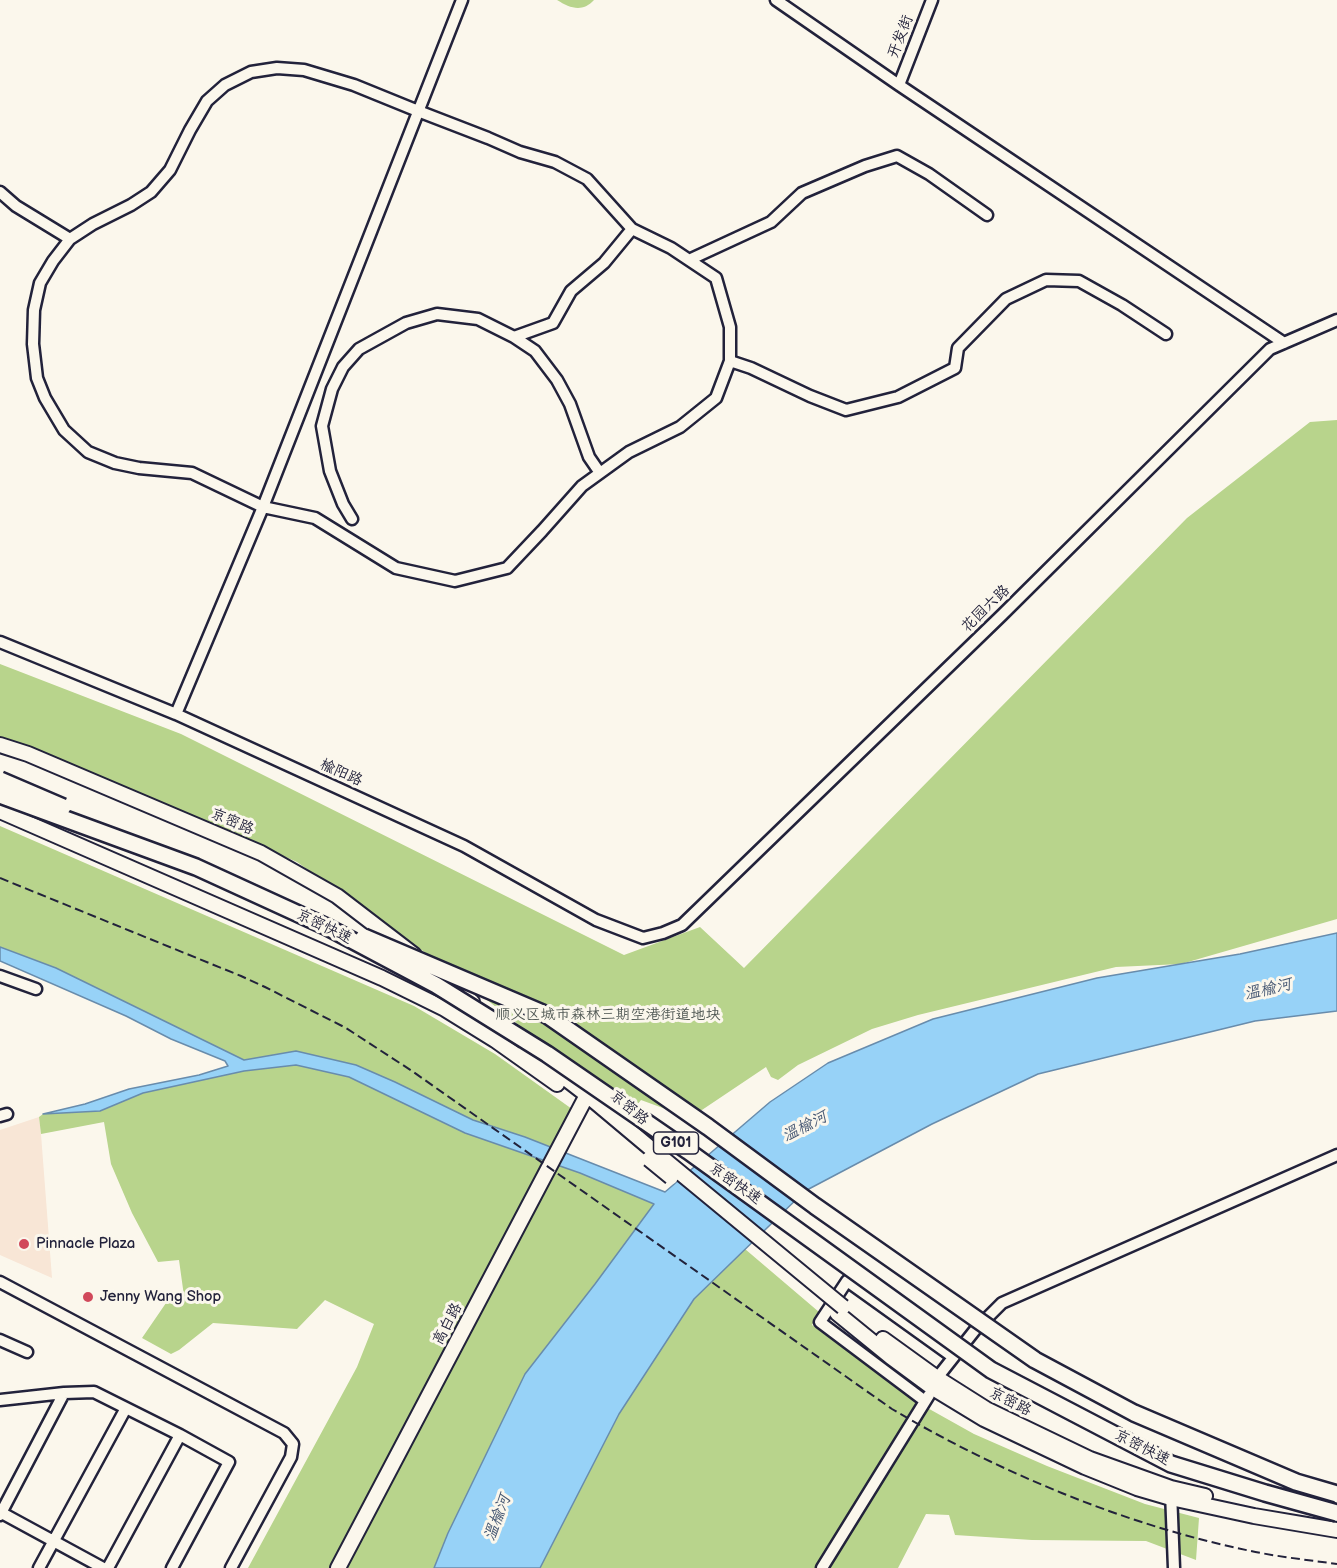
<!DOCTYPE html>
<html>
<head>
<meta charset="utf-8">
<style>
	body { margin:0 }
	canvas { display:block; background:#fbf7ec }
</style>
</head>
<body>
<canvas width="1337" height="1568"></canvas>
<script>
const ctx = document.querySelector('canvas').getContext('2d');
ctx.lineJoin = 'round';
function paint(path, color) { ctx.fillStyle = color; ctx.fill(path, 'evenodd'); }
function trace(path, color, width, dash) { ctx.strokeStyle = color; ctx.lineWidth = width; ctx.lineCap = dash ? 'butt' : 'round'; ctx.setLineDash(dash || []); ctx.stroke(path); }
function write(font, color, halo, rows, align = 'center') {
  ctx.font = font + ' "Balsamiq Sans","LXGW WenKai TC",sans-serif'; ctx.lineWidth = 6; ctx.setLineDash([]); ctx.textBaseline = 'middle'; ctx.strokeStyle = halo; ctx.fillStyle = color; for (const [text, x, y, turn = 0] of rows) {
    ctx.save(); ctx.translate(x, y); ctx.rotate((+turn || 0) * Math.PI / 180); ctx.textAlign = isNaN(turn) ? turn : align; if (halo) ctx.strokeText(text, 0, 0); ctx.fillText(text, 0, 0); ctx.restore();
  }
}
paint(new Path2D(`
	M39,1117L41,1134L52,1278L0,1255V1130Z`), '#f8e6d6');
paint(new Path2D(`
	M557,0H594C582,13 570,8 557,0Z
	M1337,420V919L1181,964L1116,967L918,1015L872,1029L798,1065L778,1080L771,1077L766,1067L690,1118L641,1100L633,1110L552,1051L440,963L297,862L63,760L0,740V664L181,734L624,955L700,927L744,968L1187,518L1310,422Z
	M0,826L414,1006L495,1054L572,1109L553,1148L473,1120L395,1082L296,1051L244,1060L56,968L0,947Z
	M296,1065L349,1077L465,1133L580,1173L655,1204L595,1284L448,1533L434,1568H248L357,1367L374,1324L325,1300L297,1329L213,1323L179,1350L171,1354L142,1338L166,1303L184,1296L179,1260L158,1262L132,1213L111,1164L104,1122L41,1134L39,1117L43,1114L100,1111L143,1093L244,1071Z
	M745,1249L819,1312L812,1325L915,1401L974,1434L1047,1466L1145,1504L1199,1518L1196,1560L1146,1541L1032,1540L955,1535L949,1515L926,1514L898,1568H540L619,1414L694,1299Z`), '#b8d48c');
const water = new Path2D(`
	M1337,933V1011L1255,1021L1038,1074L932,1124L805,1191L694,1299L619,1414L540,1568H434L448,1533L525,1374L595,1284L654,1204L580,1173L465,1133L349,1077L296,1065L244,1071L143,1093L100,1111L43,1114L85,1104L129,1089L199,1075L228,1066L225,1061L171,1039L126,1016L0,961V947L56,968L244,1060L296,1051L356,1065L395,1082L473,1120L525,1137L665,1192L770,1102L828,1063L933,1019L1097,978L1240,954Z`);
paint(water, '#97d2f7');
trace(water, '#688cac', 1.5);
const minor = new Path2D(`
	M776,0L899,85L1284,343
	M277,68L304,70L354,85L418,111L488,138L520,152L555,162L587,179L632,229L671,248L716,278L730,327V361L716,398L680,427L629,452L582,486L542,531L507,568L455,581L396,568L315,518L263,507L192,473L139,468L115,463L88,452L64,430L45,398L37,378L33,344L34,310L40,283L53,261L70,239L93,224L131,205L151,192L170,170L190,130L207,101L225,85L251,72Z
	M899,85L932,0
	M0,192L16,206L70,239
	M691,259L771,222L802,193L865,166L897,156L929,174L987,215
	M514,337L535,351L557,380L570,404L589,457L600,473
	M730,361L751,368L810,396L846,410L898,397L955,368L958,348L1006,299L1046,280L1079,281L1122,305L1166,334
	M352,519L343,504L330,471L322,426L332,389L343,367L359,349L406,323L437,314L478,319L514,337L553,323L571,291L604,263L632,229
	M0,642L176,714L464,846L596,920L643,938L663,933L682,925L1002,615L1270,349L1337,320
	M176,714L263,507L462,0
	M0,976L36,989
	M0,1116L7,1114
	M0,1282L284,1433L293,1444L291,1457L231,1568
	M0,1340L27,1352
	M937,1378L975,1330L1002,1303L1337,1155
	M0,1400L64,1393L94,1392L180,1435L229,1462L172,1568
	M925,1401L820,1322L847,1281L953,1357
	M1171,1492L1174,1568
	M0,1512L103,1568
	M0,1515L64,1393
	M39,1568L126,1408
	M108,1568L180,1435
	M822,1568L929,1395`);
const major = new Path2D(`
	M0,745L28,754L261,853L337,896L414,955
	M0,811L382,978L445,1009L495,1040L557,1084
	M432,969L472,1002
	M526,1048L587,1095L655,1152
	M837,1313L891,1357L933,1388L984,1419L1085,1467L1137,1488L1171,1498L1254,1516L1337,1530
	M883,1339L937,1378L986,1409L1090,1459L1171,1488L1205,1496
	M338,1568L587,1095`);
trace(minor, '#22223b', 15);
trace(major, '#22223b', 18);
trace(minor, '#fbf7ec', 10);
trace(major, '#fbf7ec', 14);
trace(new Path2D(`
	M0,878L241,976L265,987L346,1028L412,1071L892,1409C1000,1473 1128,1526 1251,1551C1279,1557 1308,1560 1337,1564`), '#22223b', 2, [9, 4.5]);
const majorBridge = new Path2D(`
	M655,1152L843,1307
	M649,1159L671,1177`);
const highwayBridge = new Path2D(`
	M0,780L63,807
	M0,795L196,867L327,927L436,985L547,1054L688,1151L991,1370L1171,1464L1265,1493L1337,1513
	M364,937L547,1015L708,1127L815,1206L1035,1360L1134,1413L1296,1482L1337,1494`);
trace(majorBridge, '#22223b', 18, []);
trace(highwayBridge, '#22223b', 20, []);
trace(majorBridge, '#fbf7ec', 14);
trace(highwayBridge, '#fbf7ec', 15);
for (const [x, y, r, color] of [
	[24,1244,6,"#d1495b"],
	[88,1297,6,"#d1495b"]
]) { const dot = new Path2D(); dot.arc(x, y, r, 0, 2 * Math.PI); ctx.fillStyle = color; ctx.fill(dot); trace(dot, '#fbf7ec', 2); }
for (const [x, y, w] of [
	[676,1143,45]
]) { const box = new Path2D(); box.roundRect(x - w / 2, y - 11, w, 22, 4.5); ctx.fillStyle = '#fbf7ec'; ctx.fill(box); trace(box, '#22223b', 1.5); }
write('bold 14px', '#22223b', null, [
	["G101",676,1143]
]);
write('15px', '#22223b', '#fbf7ec', [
	["开发街",901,37,-69],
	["花园六路",986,609,-44],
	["榆阳路",341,773,24],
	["京密路",232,822,23],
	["京密快速",324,927,26],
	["京密路",629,1108,40],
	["京密快速",735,1184,35],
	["高白路",448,1324,-62],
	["京密路",1010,1402,27],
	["京密快速",1142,1448,27]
]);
write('15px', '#4f5753', '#fbf7ec', [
	["顺义区城市森林三期空港街道地块",608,1015]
]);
write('15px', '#22223b', '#fbf7ec', [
	["Pinnacle Plaza",36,1244],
	["Jenny Wang Shop",100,1297]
], 'left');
write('italic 16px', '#455773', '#fbf7ec', [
	["温榆河",1268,990,-13],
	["温榆河",805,1127,-27],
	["温榆河",498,1518,-69]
]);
</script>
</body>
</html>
